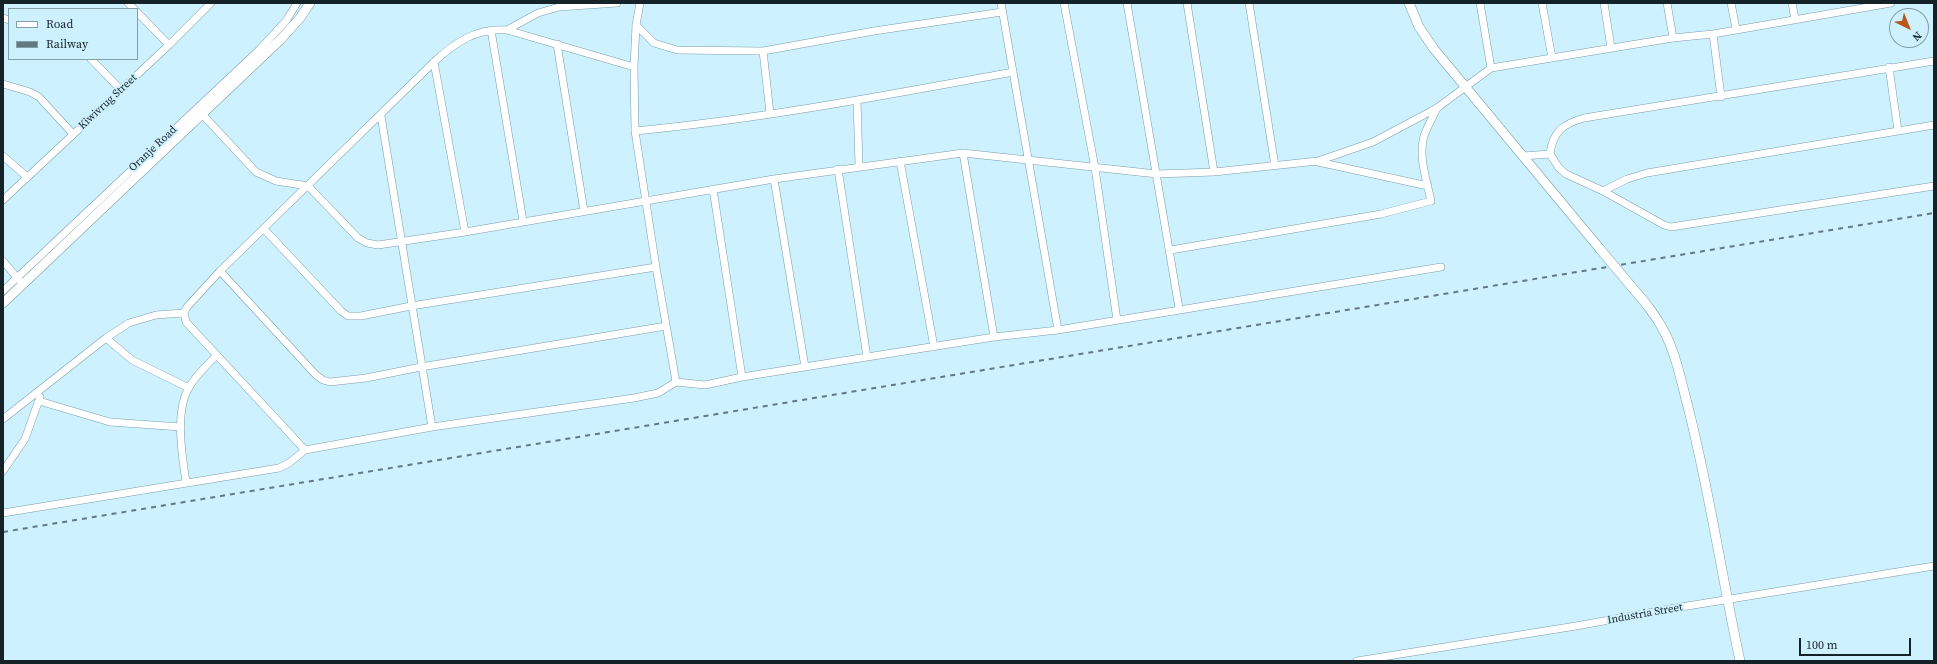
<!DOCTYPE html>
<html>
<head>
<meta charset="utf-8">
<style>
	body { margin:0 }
	#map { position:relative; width:1937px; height:664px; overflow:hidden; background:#cdf1fe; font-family:"Source Serif 4",serif }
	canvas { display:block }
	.frame { position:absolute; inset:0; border:4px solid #152328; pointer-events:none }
	.legend { position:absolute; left:8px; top:8px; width:130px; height:52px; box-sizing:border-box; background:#cdf1fe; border:1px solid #839fa8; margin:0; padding:5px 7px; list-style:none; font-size:12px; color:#152328 }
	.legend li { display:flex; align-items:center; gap:8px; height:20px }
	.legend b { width:20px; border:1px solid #839fa8 }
	.north { position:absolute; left:1889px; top:8px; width:40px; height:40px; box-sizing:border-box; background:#cdf1fe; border:1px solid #839fa8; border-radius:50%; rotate:137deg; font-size:11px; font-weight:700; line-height:16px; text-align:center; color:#152328 }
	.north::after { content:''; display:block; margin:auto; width:14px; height:18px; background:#b9561b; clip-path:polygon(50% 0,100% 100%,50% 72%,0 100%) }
	.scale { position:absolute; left:1799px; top:638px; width:112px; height:18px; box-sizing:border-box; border:2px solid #152328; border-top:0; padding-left:5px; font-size:12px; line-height:14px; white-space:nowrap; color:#152328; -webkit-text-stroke:3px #cdf1fe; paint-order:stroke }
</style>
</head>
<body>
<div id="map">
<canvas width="1937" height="664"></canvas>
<div class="frame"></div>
<ul class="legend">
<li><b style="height:5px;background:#fff"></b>Road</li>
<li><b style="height:5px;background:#627981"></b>Railway</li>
</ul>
<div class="north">N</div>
<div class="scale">100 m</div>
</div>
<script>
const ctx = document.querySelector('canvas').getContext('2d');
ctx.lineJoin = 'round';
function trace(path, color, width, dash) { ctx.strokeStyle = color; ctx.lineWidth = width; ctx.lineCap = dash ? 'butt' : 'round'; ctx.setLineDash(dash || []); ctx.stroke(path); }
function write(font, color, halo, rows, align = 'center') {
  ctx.font = font + ' "Source Serif 4",serif'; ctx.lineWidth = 4; ctx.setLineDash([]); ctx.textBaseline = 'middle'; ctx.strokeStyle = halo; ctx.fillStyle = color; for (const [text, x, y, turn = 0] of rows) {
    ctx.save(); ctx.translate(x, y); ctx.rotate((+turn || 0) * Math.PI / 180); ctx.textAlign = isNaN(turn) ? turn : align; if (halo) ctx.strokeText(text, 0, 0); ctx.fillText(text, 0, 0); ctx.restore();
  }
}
const street = new Path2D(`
	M128,3L134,9
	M640,3L636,25L634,67L635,131L656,267L676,382
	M1001,3L1058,330L1441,267
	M1064,3L1095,168L1117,320
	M1127,3L1179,308
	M1187,3L1214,172
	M1249,3L1275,166
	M1480,3L1491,68
	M1542,3L1552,58
	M1604,3L1611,48
	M1667,3L1673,38
	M1731,3L1736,29
	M1792,3L1795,19
	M137,12L169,45
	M3,18L9,20
	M636,25L654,43L677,50L763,51
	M491,30L523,221
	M507,30L538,13L559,7L617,3
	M1713,34L1721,97
	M557,44L584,211
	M91,59L121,90
	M434,62L465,232
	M634,67L507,30C477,28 455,42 434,62L220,271L187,307L184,313L186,322L305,450L432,427L634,398L658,393L676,382L705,385L742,377L867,357L994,337L1058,330
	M1889,67L1898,131
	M3,84L30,92L39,97L73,134
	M857,100L859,166
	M770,113L763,51L874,31L1002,12
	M202,114L256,172L276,181L308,186L358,238L367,243L378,245L465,232L774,179L963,153L1157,174L1214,172L1318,161L1373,142L1437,108L1491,68L1673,38L1713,34L1891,3
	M381,116L432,427
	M635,131C762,119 887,95 1013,72
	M963,153L994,337
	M1550,154C1553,131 1563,124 1584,118L1934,61
	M3,156L27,177
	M1523,156L1550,154L1559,168L1566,174L1603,191L1664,225L1671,227L1934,186
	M900,161L934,347
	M1318,162L1428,186
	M838,169L867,357
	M774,179L805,367
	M713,189L742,377
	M1603,191L1627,179L1647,173L1934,125
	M3,200L169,45L211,3
	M264,229L341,311L348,316H361L411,306L656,267
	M1171,250L1381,214L1431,201C1427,181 1418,157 1424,136C1427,127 1433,117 1437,108
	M3,261L20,281
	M220,271L316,375L323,380L330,382L366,378L421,367L666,326
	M3,291L259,50L286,21L297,3
	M106,338L132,360L189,388
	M39,401L110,422L181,427
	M3,419L106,338L129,323L156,315L184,313
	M3,471L25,439L40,397
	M186,482C182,456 175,413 188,389C195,376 206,366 216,356
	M3,513L279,468L289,463L305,450
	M1357,661L1576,626L1675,608L1934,566`);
const secondary = new Path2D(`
	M1409,3L1419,27L1434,49L1600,249
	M1631,286C1644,301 1656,315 1665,333C1677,357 1682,385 1689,411C1710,494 1722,578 1740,661
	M3,303L281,39L300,18L310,3`);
trace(street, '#7a9da9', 8);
trace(secondary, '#7a9da9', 10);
trace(street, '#fff', 7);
trace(secondary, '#fff', 9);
trace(new Path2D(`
	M3,532L1934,213`), '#627981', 2, [5, 5]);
const secondaryBridge = new Path2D(`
	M1600,249L1631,286`);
trace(secondaryBridge, '#7a9da9', 10, []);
trace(secondaryBridge, '#fff', 9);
write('11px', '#152328', '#cdf1fe', [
	["Kiwivrug Street",108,102,-43],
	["Oranje Road",153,149,-43],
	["Industria Street",1645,614,-10]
]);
</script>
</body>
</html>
